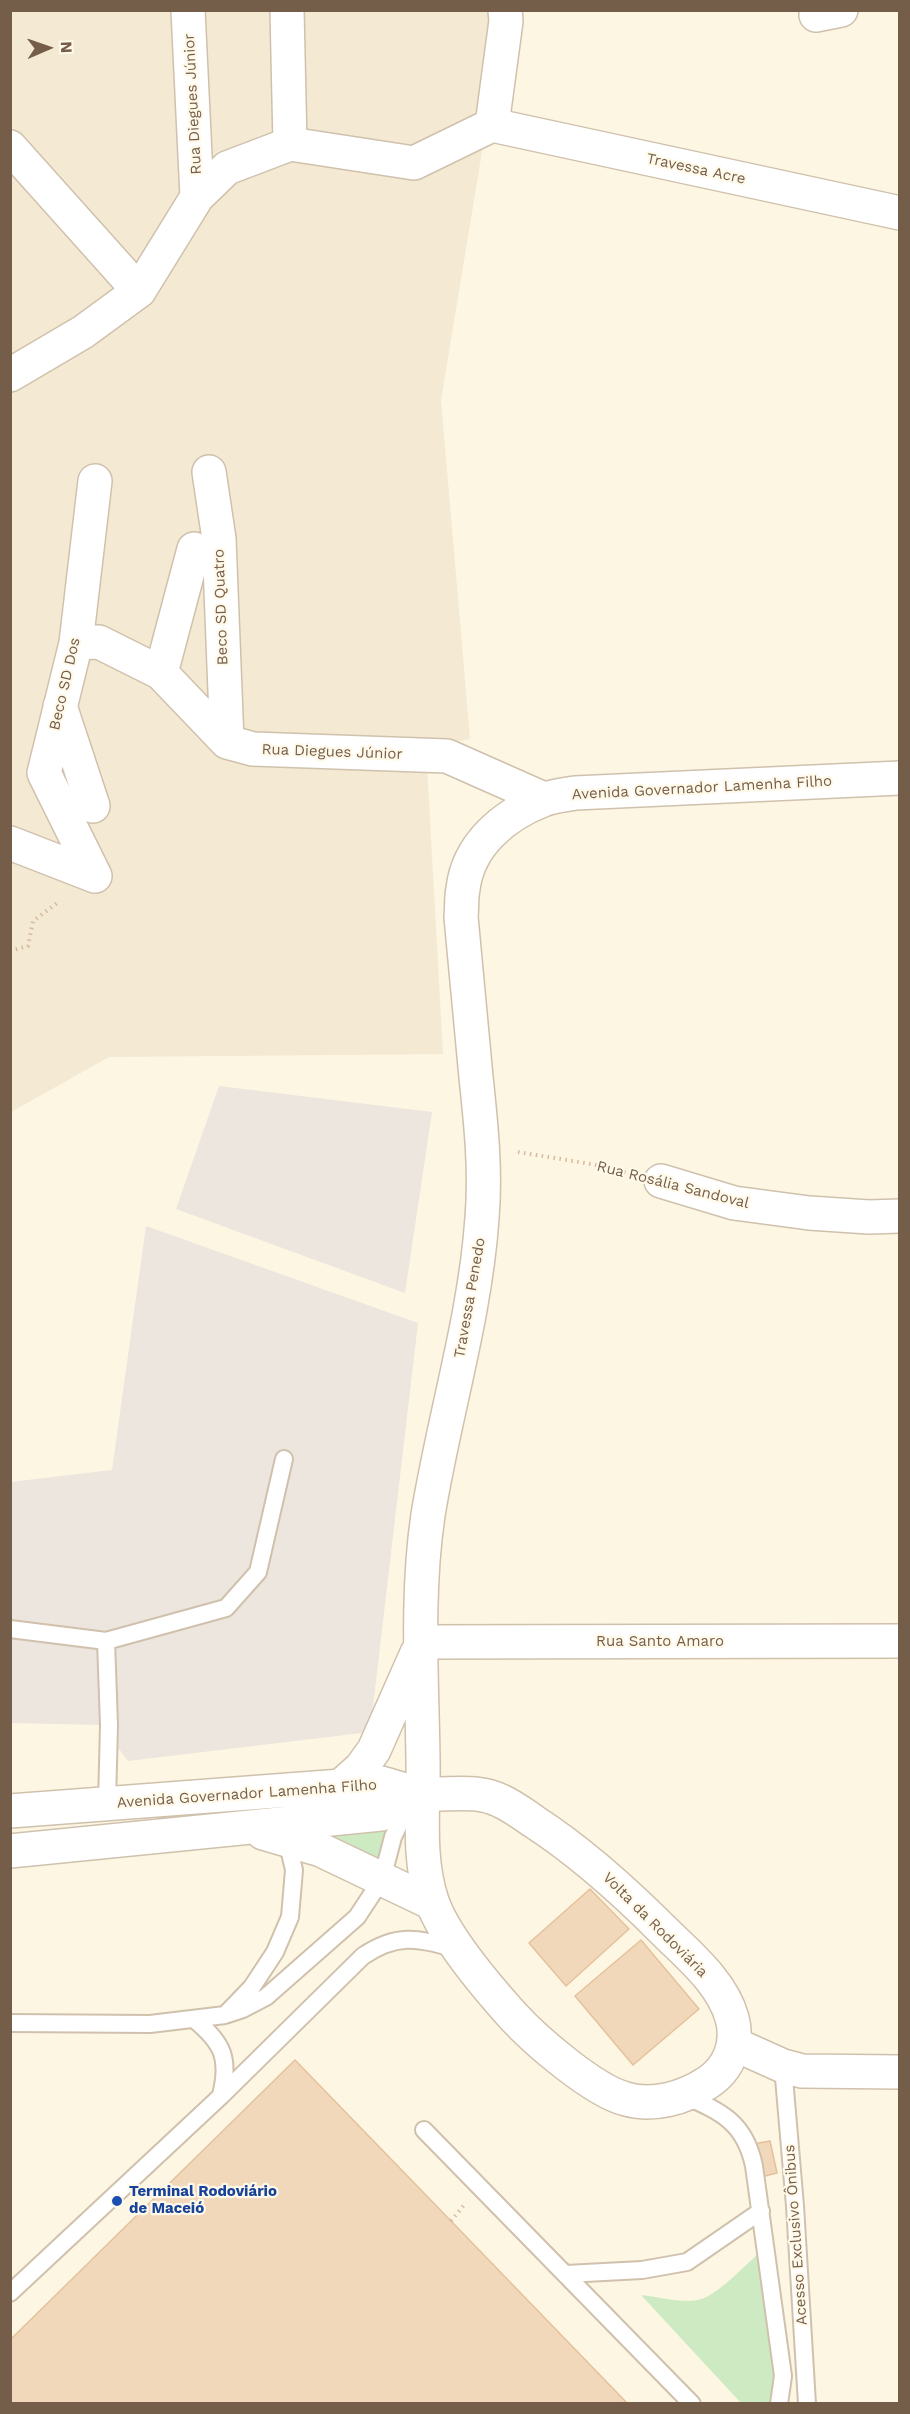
<!DOCTYPE html>
<html>
<head>
<meta charset="utf-8">
<style>
	body { margin:0 }
	#map { position:relative; width:910px; height:2414px; overflow:hidden; background:#fcf6e3; font-family:"Work Sans",sans-serif }
	canvas { display:block }
	.frame { position:absolute; inset:0; border:12px solid #755e49; pointer-events:none }
	.north { position:absolute; left:18px; top:18px; width:60px; height:60px; -webkit-text-stroke:4px #fff9ea; paint-order:stroke; rotate:88deg; font-size:16px; font-weight:700; line-height:24px; text-align:center; color:#755e49 }
	.north::after { content:''; display:block; margin:auto; width:21px; height:27px; background:#755e49; clip-path:polygon(50% 0,100% 100%,50% 72%,0 100%) }
</style>
</head>
<body>
<div id="map">
<canvas width="910" height="2414"></canvas>
<div class="frame"></div>
<div class="north">N</div>
</div>
<script>
const ctx = document.querySelector('canvas').getContext('2d');
ctx.lineJoin = 'round';
function paint(path, color) { ctx.fillStyle = color; ctx.fill(path, 'evenodd'); }
function trace(path, color, width, dash) { ctx.strokeStyle = color; ctx.lineWidth = width; ctx.lineCap = dash ? 'butt' : 'round'; ctx.setLineDash(dash || []); ctx.stroke(path); }
function write(font, color, halo, rows, align = 'center') {
  ctx.font = font + ' "Work Sans",sans-serif'; ctx.lineWidth = 4.5; ctx.setLineDash([]); ctx.textBaseline = 'middle'; ctx.strokeStyle = halo; ctx.fillStyle = color; for (const [text, x, y, turn = 0] of rows) {
    ctx.save(); ctx.translate(x, y); ctx.rotate((+turn || 0) * Math.PI / 180); ctx.textAlign = isNaN(turn) ? turn : align; if (halo) ctx.strokeText(text, 0, 0); ctx.fillText(text, 0, 0); ctx.restore();
  }
}
paint(new Path2D(`
	M11,11H498L494,79L441,400L470,739L426,748L443,1054L109,1057L11,1112Z`), '#f4e9d2');
paint(new Path2D(`
	M219,1086L432,1112L405,1293L176,1209Z
	M146,1226L418,1323L370,1732L128,1761L101,1725L11,1723V1482L112,1470Z`), '#ece6de');
paint(new Path2D(`
	M388,1828L384,1846L377,1862L321,1832Z
	M759,2253L776,2389L773,2403H741L641,2295C659,2297 680,2303 698,2300C717,2296 743,2267 759,2253Z`), '#cdeac2');
const building = new Path2D(`
	M590,1889L629,1929L566,1986L529,1943Z
	M641,1940L699,2009L633,2065L575,1996Z
	M295,2060L451,2221L628,2404H10V2340Z
	M770,2141L777,2173L761,2177L753,2144Z`);
paint(building, '#f2d8bb');
trace(building, '#e5c19b', 1.5);
const service = new Path2D(`
	M10,1629L106,1641L226,1608L258,1572L284,1459
	M106,1641L109,1725L107,1803
	M228,2014L243,2009L266,1997L357,1917L382,1879L393,1837L401,1820L413,1806
	M195,2020C223,2043 230,2059 221,2095
	M10,2023L150,2024L225,2015L252,1987L275,1952L290,1917L294,1870L290,1853L280,1838
	M783,2066L795,2206L807,2404
	M685,2096C722,2112 745,2123 754,2166L783,2376L779,2404
	M424,2130L692,2404
	M566,2274L642,2270L687,2262L761,2211
	M10,2293L221,2096L363,1956C399,1932 419,1939 457,1949`);
const minor = new Path2D(`
	M188,10L197,197
	M287,10L290,144
	M816,15L841,10
	M492,125L900,213
	M492,125L506,21L505,10
	M10,147L139,291L83,332L10,375
	M139,291L197,197L227,168L290,144L414,163L492,125
	M209,472L219,539L227,742
	M95,481L76,643L44,773L95,876
	M76,643L99,642L161,673L227,742L253,749L447,756L544,799
	M161,673L194,549
	M60,706L93,806
	M10,843L95,876
	M661,1181L734,1203L809,1213L869,1217L900,1216
	M421,1642L900,1641
	M734,2044L783,2066L802,2071L900,2072`);
const tertiary = new Path2D(`
	M342,1785L361,1768L374,1750L417,1653
	M10,1811L381,1783C396,1787 412,1793 427,1794C452,1795 477,1789 501,1801C512,1806 523,1814 533,1821C581,1852 622,1889 663,1930C688,1955 722,1982 732,2018C739,2044 729,2069 707,2083C684,2098 653,2107 626,2099C594,2091 536,2041 513,2016C487,1987 444,1937 432,1901C417,1857 424,1806 423,1760C422,1679 416,1596 428,1515C444,1416 475,1319 482,1218C486,1171 481,1124 476,1077C471,1024 466,970 461,917C462,908 461,898 463,889C468,845 504,815 543,800C552,796 564,795 575,793L900,778
	M263,1833L321,1850L432,1903
	M10,1851L381,1814L424,1794`);
trace(service, '#d0c1ad', 20);
trace(minor, '#d0c1ad', 36);
trace(tertiary, '#d0c1ad', 36);
trace(new Path2D(`
	M10,951L28,946L33,921L60,901
	M518,1152L597,1165L628,1173
	M451,2221L464,2205`), '#d7bb9e', 4, [1.5, 4.5]);
trace(service, '#fff', 16);
trace(minor, '#fff', 33);
trace(tertiary, '#fff', 33);
for (const [x, y, r, color] of [
	[117,2201,6,"#1a4fb4"]
]) { const dot = new Path2D(); dot.arc(x, y, r, 0, 2 * Math.PI); ctx.fillStyle = color; ctx.fill(dot); trace(dot, '#fff9ea', 2); }
write('15px', '#755e49', '#fff9ea', [
	["Rua Diegues Júnior",193,104,-93],
	["Travessa Acre",696,169,12],
	["Beco SD Quatro",221,607,-92],
	["Beco SD Dos",65,684,-77],
	["Rua Diegues Júnior",332,752,2],
	["Avenida Governador Lamenha Filho",702,788,-3],
	["Rua Rosália Sandoval",673,1185,14],
	["Travessa Penedo",470,1298,-80],
	["Rua Santo Amaro",660,1642],
	["Avenida Governador Lamenha Filho",247,1794,-4],
	["Volta da Rodoviária",655,1925,45],
	["Acesso Exclusivo Ônibus",796,2235,-94]
]);
write('bold 15px', '#164399', '#fff9ea', [
	["Terminal Rodoviário",129,2192],
	["de Maceió",129,2209]
], 'left');
</script>
</body>
</html>
